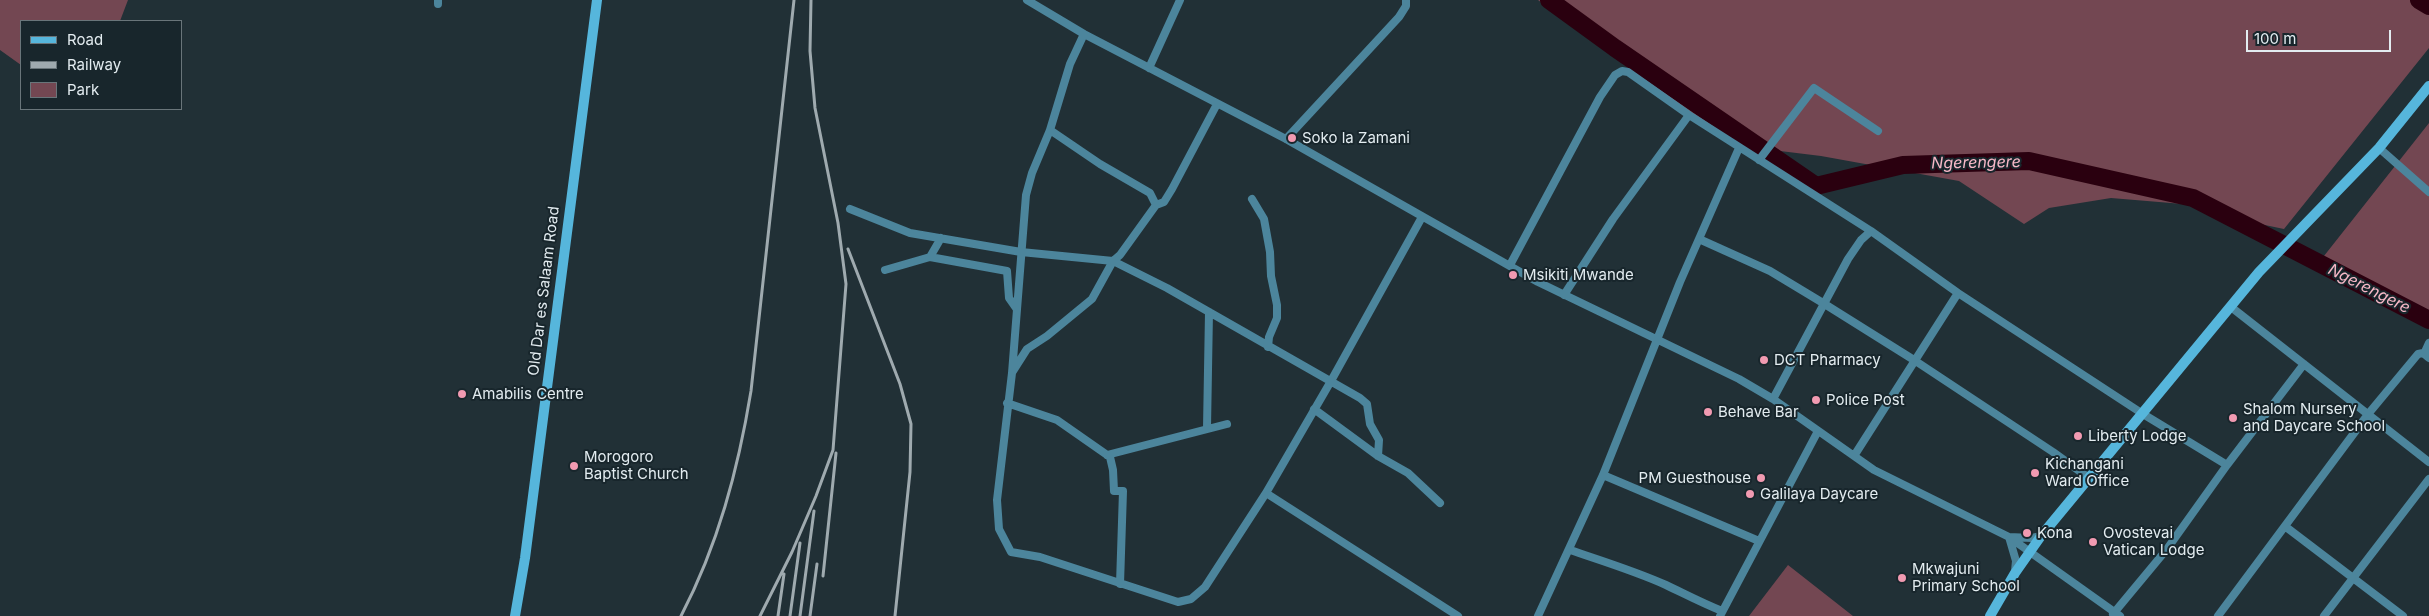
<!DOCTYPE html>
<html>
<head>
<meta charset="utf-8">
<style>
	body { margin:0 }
	#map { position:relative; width:2429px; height:616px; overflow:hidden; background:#213036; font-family:Inter,sans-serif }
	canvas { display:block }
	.legend { position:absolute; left:20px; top:20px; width:162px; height:90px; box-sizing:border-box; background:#18262c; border:1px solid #69757a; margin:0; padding:6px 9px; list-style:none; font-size:15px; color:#e3ecf0 }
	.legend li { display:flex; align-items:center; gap:10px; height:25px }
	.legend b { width:25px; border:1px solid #69757a }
	.scale { position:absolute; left:2246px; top:30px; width:145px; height:22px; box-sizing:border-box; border:2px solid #e3ecf0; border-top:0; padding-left:6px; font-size:15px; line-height:18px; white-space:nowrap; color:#e3ecf0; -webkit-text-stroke:4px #18262c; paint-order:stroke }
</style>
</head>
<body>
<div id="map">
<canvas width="2429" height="616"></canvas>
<ul class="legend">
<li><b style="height:6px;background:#56b6dc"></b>Road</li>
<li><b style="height:6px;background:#9faaaf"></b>Railway</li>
<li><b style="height:14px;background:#734752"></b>Park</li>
</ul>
<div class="scale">100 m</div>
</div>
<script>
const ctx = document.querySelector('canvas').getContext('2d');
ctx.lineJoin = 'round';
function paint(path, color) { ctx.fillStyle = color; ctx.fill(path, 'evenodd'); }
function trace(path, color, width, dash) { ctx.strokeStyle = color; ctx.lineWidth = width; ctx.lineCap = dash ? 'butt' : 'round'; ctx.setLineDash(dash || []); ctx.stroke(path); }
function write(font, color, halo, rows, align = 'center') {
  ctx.font = font + ' Inter,sans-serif'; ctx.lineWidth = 4; ctx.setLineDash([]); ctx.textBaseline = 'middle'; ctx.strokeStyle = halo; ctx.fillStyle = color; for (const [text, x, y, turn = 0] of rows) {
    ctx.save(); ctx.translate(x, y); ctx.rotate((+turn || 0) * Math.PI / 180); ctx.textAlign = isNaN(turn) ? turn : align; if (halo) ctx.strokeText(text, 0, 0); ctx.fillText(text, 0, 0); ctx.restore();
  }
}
paint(new Path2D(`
	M0,0H128L120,21H21V65L0,50Z
	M1538,0H2414L2429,14V48L2284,229L2260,224L2207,206L2111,198L2049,208L2024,224L1959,181L1821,156L1731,145Z
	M2429,123V314L2401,297L2320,261Z
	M1788,565L1853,616H1749Z`), '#734752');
trace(new Path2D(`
	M1549,0L1615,48L1816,186L1903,165L2029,161L2193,198L2429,320
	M2419,0L2429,6`), '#2a000f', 18);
trace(new Path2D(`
	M438,0V4
	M1027,0L1084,34L1286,139L1538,282L1739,379L1773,399L1874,470L2009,537L2120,616
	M1084,34L1070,64L1050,130L1032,173L1026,195L1012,373L997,500L999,529L1011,552L1040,557L1178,602L1191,599L1205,587L1266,493L1331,381L1422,217
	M1149,68L1180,0
	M1050,130L1100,164L1150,193L1156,205
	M1286,139L1399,17L1406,6V0
	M2379,148L2429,192
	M1759,160L1814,88L1878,131
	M1252,199L1264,219L1270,252L1271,276L1277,305V318L1269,337L1268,347
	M850,209L910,233L1021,252L1113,261L1167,288L1360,398L1367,404L1370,424L1379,440L1378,456
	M1699,239L1770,271L1823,303L1914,360L2053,452L2089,478
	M930,257L941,238
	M1510,265L1600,97L1615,75L1622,71L1628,72L1689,115L1871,231L1958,293L2143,414L2227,465
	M885,270L930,257L1007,271L1009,298L1016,308
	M1564,295L1613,219L1689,115
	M2231,307L2429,462
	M2424,354L2429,343
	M1013,371L1027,349L1047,336L1092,299L1113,261L1120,255L1156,205L1164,202L1172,189L1217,104
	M1773,399L1848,259L1861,240L1871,231
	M1007,403L1057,420L1110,457L1113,470L1114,491H1123L1120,584
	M1314,409L1378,456L1408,473L1440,503
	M1207,428L1209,312
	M1107,455L1227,424
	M1854,456L1958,293
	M1603,475L1759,541
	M1266,493L1458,616
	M2286,527L2403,616
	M2009,537L2016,561L2015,571
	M2009,537L2032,538L2041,536
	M1570,550C1602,561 1635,571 1666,585C1685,594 1702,603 1722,611
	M2113,614L2167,549L2227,465L2304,364
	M1538,616L1603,475L1680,282L1739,148
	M1720,616L1818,431
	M2218,616L2369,413L2418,354L2423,353L2429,358
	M2324,616L2429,479`), '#4c859c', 8);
trace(new Path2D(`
	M515,616L525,558L597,0
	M1990,616L2015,573L2041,536L2259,272L2379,148L2429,86`), '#56b6dc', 10);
trace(new Path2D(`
	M848,249L900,384L911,424L910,472L895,616
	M823,576L836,453
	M681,616C718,545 738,470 751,391L794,0
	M760,616L792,552L816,496L833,450L846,284L838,223L815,108L810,51L811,0
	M778,616L784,574
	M790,616L800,543
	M800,616L814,511
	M810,616L817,564`), '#9faaaf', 3);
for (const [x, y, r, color] of [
	[1292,138,5,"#f19ab1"],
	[1513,275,5,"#f19ab1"],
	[1764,360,5,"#f19ab1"],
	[462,394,5,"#f19ab1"],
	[1816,400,5,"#f19ab1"],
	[1708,412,5,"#f19ab1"],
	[2233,418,5,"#f19ab1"],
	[2078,436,5,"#f19ab1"],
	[574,466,5,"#f19ab1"],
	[2035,473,5,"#f19ab1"],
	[1761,478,5,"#f19ab1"],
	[1750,494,5,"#f19ab1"],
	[2027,533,5,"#f19ab1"],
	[2093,542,5,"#f19ab1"],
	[1902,578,5,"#f19ab1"]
]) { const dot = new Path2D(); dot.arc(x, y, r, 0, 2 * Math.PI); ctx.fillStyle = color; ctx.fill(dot); trace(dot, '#18262c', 2); }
write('15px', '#e3ecf0', '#18262c', [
	["Soko la Zamani",1302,138],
	["Msikiti Mwande",1523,275],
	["DCT Pharmacy",1774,360],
	["Amabilis Centre",472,394],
	["Police Post",1826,400],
	["Shalom Nursery",2243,409],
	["and Daycare School",2243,426],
	["Behave Bar",1718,412],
	["Liberty Lodge",2088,436],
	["Morogoro",584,457],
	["Baptist Church",584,474],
	["Kichangani",2045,464],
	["Ward Office",2045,481],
	["PM Guesthouse",1751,478,"right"],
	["Galilaya Daycare",1760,494],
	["Kona",2037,533],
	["Ovostevai",2103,533],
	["Vatican Lodge",2103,550],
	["Mkwajuni",1912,569],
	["Primary School",1912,586]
], 'left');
write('15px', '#e3ecf0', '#18262c', [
	["Old Dar es Salaam Road",544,291,-83]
]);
write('italic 16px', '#f7b8c7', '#18262c', [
	["Ngerengere",1976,163,-1],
	["Ngerengere",2369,289,27]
]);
</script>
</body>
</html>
